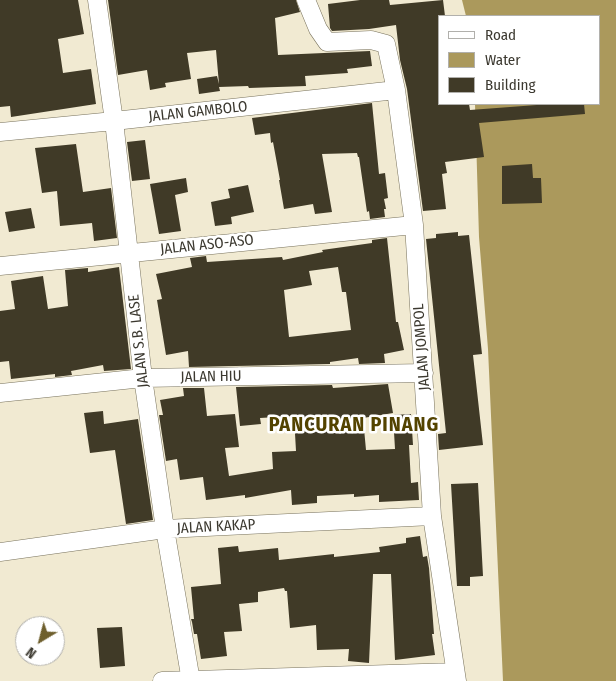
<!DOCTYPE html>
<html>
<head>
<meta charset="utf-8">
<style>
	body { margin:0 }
	#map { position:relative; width:616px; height:681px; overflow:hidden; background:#f1ead2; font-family:"Fira Sans Condensed",sans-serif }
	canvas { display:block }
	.legend { position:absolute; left:438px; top:15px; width:162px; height:90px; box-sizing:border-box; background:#fff; border:1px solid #b1b0ac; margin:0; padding:6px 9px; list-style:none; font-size:15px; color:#3c3930 }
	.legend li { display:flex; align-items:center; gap:10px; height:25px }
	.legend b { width:25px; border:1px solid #b1b0ac }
	.north { position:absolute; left:15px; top:616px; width:50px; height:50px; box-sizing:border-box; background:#fff; border:1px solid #b1b0ac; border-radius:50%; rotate:217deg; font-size:14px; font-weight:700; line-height:20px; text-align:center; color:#3c3930 }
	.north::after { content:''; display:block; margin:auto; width:18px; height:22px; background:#6e5f2d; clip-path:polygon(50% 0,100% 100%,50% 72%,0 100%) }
</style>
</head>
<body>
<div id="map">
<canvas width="616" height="681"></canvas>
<ul class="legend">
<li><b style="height:6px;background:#fff"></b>Road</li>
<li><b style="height:14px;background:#ab995c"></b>Water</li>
<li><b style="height:14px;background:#403a27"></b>Building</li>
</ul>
<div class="north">N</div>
</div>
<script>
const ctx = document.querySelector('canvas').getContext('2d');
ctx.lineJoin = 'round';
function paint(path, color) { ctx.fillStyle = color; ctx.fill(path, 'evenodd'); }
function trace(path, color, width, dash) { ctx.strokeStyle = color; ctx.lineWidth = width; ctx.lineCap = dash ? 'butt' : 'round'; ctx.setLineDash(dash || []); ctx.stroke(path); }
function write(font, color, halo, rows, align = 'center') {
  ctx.font = font + ' "Fira Sans Condensed",sans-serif'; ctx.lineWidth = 5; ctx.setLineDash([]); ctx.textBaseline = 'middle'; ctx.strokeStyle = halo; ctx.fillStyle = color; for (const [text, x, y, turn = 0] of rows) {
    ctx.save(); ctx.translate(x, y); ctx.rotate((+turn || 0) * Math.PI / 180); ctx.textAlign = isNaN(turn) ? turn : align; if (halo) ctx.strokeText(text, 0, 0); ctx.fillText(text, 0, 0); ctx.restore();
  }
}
paint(new Path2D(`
	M462,0H616V681H503L488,349L479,237L475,104H600V16H466Z`), '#ab995c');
paint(new Path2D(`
	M0,0H78L84,34L58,39L63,73L91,69L96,104L11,117L10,106L0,107Z
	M108,0H296L300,12L275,18L278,55L370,51L372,66L347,69L348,73L305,76L306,86L249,88L248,86L219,87L220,91L199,94L197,79L217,76L219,84L216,50L187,53L191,79L165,83L166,87L150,90L147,70L118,75Z
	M360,0H389L390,5L443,0L445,16H440V104H469L470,110L550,104H584L585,114L479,123L484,157L445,162L447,173L442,174L446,209L423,211L407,89L400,60L396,25L369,29L332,31L330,28L328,4Z
	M372,103L379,174L385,173L388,198L384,199L386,209H384L385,217L370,219L369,211L367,212L359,157H358L357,153L322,154L332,212L315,214L313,204L284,209L279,180H280L273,142L271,143L270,133L255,135L252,118Z
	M145,140L150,179L132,181L127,142Z
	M76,144L83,192L111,188L117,238L94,241L92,223L60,226L57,191L42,193L35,148Z
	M532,164L533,178H541L542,203L502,204V166Z
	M186,178L188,192L175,195L181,231L159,234L150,184Z
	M248,185L254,212L231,217L232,224L215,226L211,202L230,198L228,189Z
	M31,208L35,228L9,232L5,212Z
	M458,232V236L469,235L482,354L473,355L483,445L439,450L438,434L446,433L426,239L436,238V234Z
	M387,238L396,322H398L404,350L384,354L385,363L359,364L358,358L330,362V364L189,367L188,351L166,355L157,300L162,299L156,274L192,267L190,258L206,256L207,262L282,257L283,260L323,252L322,250L372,243V240ZM338,267L342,292H346L351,330L289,337L284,290L312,285L309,271Z
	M119,267L131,369L104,371L103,365L71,371L72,375L55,377V374L11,379L9,361L0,362V311L15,309L11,281L43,276L48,309L68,306L65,270L88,268V272Z
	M388,384L393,413L363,418L366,450L395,449L393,415L411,414L413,445H409L411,483L418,482L419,500L379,502V495L354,497V494L317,496V503L292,505L291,490L245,498V495L206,500L203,477L180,480L177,459L166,461L159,415H163L160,400L184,396L183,388H204L207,416L235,414L239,447L225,448L229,476L273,469L272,452L296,451L294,416L260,418L261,424L240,426L236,387L332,385L333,388Z
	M103,411L104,424L138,419L153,520L126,524L115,450L90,453L84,413Z
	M478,483L483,576L470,577V586H457L451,484Z
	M420,536L423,557L427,556L429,568L434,634H432L435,655L395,660L391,574H373L369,663L348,661L349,649L317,650L316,625L290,628L287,591H285L284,588L258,592V602L239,604L242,631L224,632L227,656L201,659L197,634H194L192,622L191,619H194L191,587L221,584L218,548L238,546L239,552L278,548L279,560L334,554V557L380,552L379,547L406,543V538Z
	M122,627L125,666L100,668L97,628Z`), '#403a27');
const minor = new Path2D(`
	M97,0L114,121L143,378L165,529L191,681
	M306,0L318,29L327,42L371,40L386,44L396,90L414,225L432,516L457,681
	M0,132L114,121L396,90
	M0,266L414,225
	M0,393L143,378L424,373
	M0,552L165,529L432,516
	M162,681L455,672`);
trace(minor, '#78725c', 19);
trace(minor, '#fff', 18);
write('15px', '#3c3930', '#fff', [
	["JALAN GAMBOLO",198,112,-6],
	["JALAN ASO-ASO",207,245,-6],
	["JALAN S.B. LASE",139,341,-96],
	["JALAN JOMPOL",422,347,-94],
	["JALAN HIU",211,377,-1],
	["JALAN KAKAP",216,527,-3]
]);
ctx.letterSpacing = '1px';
write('bold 20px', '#534300', '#fff', [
	["PANCURAN PINANG",354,425]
]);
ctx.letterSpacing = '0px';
</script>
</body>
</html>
